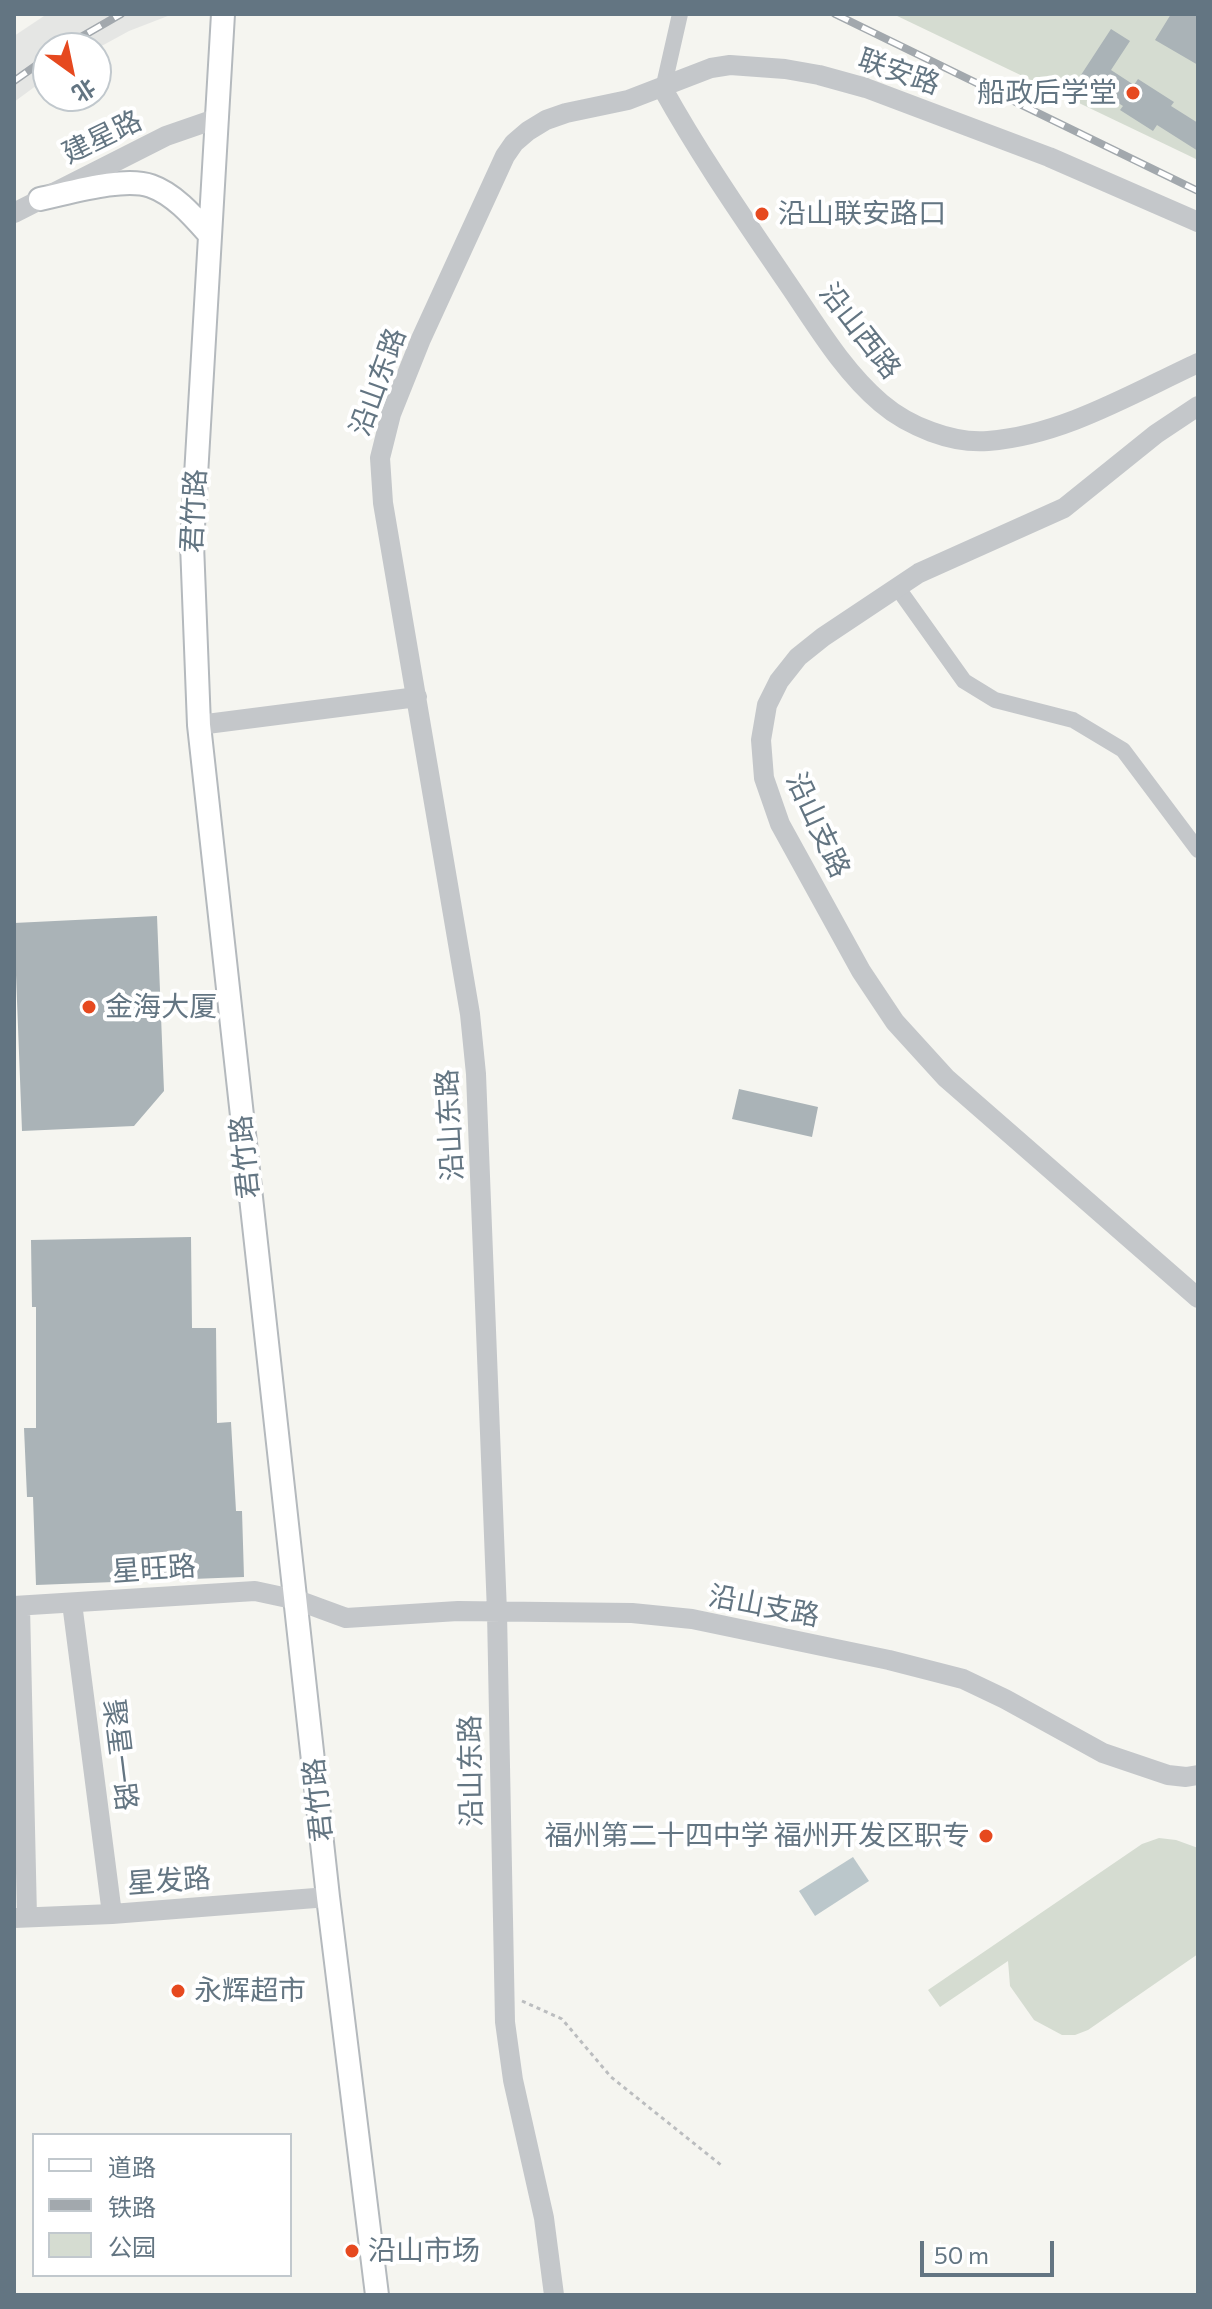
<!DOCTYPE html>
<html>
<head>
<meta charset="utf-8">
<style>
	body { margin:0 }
	#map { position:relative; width:1212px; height:2309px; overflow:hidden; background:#f5f5f0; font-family:Commissioner,"Noto Sans SC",sans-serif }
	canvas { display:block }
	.frame { position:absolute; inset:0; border:16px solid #637582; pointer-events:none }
	.legend { position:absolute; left:32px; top:2133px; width:260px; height:144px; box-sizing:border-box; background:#fff; border:2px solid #c1c8cd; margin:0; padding:10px 14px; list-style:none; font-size:24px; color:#637582 }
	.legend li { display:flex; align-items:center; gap:16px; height:40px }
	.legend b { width:40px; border:2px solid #c1c8cd }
	.north { position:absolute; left:32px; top:32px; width:80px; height:80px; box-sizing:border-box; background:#fff; border:2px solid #c1c8cd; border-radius:50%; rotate:147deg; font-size:22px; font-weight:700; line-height:32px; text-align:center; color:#637582 }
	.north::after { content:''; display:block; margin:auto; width:28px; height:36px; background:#e6491f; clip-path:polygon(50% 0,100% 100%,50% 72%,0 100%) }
	.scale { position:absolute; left:920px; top:2241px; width:134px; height:36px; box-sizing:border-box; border:4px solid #637582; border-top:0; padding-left:10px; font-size:24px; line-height:28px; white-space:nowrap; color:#637582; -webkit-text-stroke:6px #fff; paint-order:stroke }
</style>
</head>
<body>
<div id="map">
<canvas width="1212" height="2309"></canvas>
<div class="frame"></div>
<ul class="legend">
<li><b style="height:10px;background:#fff"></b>道路</li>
<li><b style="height:10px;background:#a2a8ad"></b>铁路</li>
<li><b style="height:22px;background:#d5dcd1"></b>公园</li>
</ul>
<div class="north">北</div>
<div class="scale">50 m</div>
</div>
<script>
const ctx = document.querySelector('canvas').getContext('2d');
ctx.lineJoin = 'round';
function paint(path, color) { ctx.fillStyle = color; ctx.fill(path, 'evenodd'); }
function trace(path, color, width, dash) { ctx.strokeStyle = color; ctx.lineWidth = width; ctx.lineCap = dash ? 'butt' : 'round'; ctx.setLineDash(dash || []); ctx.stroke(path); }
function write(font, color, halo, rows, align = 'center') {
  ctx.font = font + ' Commissioner,"Noto Sans SC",sans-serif'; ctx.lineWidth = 8; ctx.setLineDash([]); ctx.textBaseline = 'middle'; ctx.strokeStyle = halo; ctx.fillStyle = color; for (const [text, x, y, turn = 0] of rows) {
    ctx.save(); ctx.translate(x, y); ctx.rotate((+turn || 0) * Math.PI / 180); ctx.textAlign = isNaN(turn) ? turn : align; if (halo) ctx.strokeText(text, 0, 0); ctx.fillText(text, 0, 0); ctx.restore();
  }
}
paint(new Path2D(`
	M47,14H173L129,31L96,49L48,48V77L14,102V36Z`), '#e5e6e4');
paint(new Path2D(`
	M893,14H1198V160Z
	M1159,1838L1176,1840L1198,1848V1954L1088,2030L1075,2035H1062L1034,2020L1010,1986L1008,1961L940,2007L928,1990L1142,1844Z`), '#d5dcd1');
paint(new Path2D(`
	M853,1857L869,1881L815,1916L799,1891Z`), '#bbc7cb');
paint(new Path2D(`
	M1171,14H1198V65L1155,40Z
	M1111,29L1130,41L1111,70L1134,85L1138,79L1174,102L1171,106L1198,123V151L1157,125L1153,131L1120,110L1123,106L1079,78Z
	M157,916L164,1091L134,1126L22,1131L14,923Z
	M739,1089L818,1107L812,1137L732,1119Z
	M191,1237L192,1328H216L217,1423L231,1422L236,1511H242L244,1577L36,1585L33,1497H27L24,1428H36V1307H32L31,1240Z`), '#aab3b7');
const secondary = new Path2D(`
	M223,14L192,544L199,725L328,1897L377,2295
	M40,199C69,193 124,176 151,186C174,194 193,216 209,234`);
trace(secondary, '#b4b9bd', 26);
trace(new Path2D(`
	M522,2001L562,2019L611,2077L721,2165`), '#bbbdbf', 3, [4, 4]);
trace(new Path2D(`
	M663,89L680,14
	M897,587L964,681L995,700L1073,720L1123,750L1198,850`), '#c4c7ca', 16);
trace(new Path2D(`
	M663,89C699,154 742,216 784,278C814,321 841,369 881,403C908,426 952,444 988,441C1063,435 1131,394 1198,363
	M14,213L166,136L218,118
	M1198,406L1156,434L1064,508L919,573L823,637L798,657L779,681L767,705L761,740L764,778L780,824L861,971L895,1022L946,1078L1198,1298
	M199,725L417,697
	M72,1603L112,1914
	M14,1606L255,1591L297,1600L346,1618L458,1611L632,1613L692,1619L889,1660L963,1679L1005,1699L1103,1753L1168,1775L1186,1777L1198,1775
	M20,1606L27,1917
	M14,1918L112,1914L328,1897
	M554,2295L544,2218L513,2080L505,2022L497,1612L476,1074L470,1014L383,503L380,458L391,414L421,339L505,156L514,143L528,131L546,120L566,113L628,100L711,68L730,65L785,69L819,75L866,88L1049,157L1198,222`), '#c4c7ca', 20);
trace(secondary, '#fff', 22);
const rail = new Path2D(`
	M835,14L1198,191
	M62,48L121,14
	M14,81L48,57`);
trace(rail, '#a2a8ad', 8);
trace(rail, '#fff', 5, [15]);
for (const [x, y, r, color] of [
	[1133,93,8,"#e6491f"],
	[762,214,8,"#e6491f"],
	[89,1007,8,"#e6491f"],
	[986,1836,8,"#e6491f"],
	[178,1991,8,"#e6491f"],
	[352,2251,8,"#e6491f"]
]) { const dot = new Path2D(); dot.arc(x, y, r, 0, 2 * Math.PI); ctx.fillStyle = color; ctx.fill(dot); trace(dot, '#fff', 3); }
write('28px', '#637582', '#fff', [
	["联安路",899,72,19],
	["建星路",102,137,-26],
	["沿山西路",860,331,52],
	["沿山东路",378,382,-70],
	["君竹路",194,511,-87],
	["沿山支路",818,825,65],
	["沿山东路",450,1125,-93],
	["君竹路",245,1157,-96],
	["星旺路",154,1569,-4],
	["沿山支路",764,1606,11],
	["聚星一路",120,1755,83],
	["沿山东路",471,1771,-91],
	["君竹路",318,1800,-96],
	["星发路",169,1881,-4]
]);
write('28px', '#637582', '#fff', [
	["船政后学堂",1117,93,"right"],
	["沿山联安路口",778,214],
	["金海大厦",105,1007],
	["福州第二十四中学 福州开发区职专",970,1836,"right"],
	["永辉超市",194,1991],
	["沿山市场",368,2251]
], 'left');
</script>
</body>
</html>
